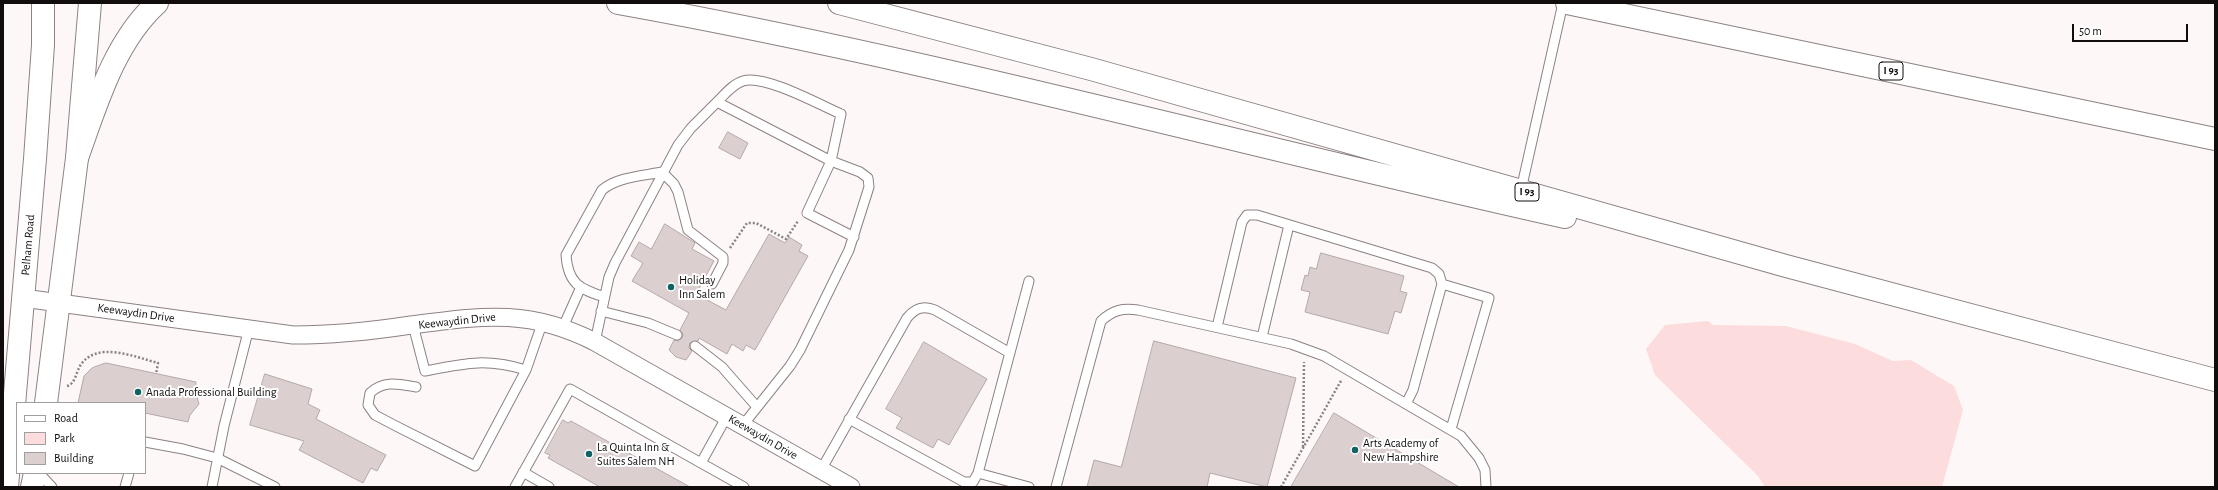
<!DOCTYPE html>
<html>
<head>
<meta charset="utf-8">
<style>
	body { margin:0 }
	#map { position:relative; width:2218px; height:490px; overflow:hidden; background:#fef7f7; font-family:"Alegreya Sans",sans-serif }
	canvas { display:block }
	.frame { position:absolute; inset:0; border:4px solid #110d0d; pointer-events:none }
	.legend { position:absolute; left:16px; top:402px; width:130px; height:72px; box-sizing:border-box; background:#fff; border:1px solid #a09e9e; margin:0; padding:5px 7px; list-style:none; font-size:12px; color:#110d0d }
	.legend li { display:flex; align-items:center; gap:8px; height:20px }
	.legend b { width:20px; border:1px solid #a09e9e }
	.scale { position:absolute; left:2072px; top:24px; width:116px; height:18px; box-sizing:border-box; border:2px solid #110d0d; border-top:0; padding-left:5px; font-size:12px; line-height:14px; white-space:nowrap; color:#110d0d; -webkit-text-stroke:3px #fff; paint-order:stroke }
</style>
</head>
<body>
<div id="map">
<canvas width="2218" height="490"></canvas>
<div class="frame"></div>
<ul class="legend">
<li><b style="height:5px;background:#fff"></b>Road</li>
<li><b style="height:11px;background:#fcdcdc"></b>Park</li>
<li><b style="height:11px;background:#dbcfcf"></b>Building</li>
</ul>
<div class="scale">50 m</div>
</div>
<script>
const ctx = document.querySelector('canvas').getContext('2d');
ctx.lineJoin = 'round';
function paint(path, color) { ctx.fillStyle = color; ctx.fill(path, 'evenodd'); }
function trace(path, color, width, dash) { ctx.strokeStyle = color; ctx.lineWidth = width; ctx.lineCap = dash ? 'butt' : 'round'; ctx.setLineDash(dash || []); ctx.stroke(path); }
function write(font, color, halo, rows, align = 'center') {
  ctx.font = font + ' "Alegreya Sans",sans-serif'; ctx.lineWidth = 4; ctx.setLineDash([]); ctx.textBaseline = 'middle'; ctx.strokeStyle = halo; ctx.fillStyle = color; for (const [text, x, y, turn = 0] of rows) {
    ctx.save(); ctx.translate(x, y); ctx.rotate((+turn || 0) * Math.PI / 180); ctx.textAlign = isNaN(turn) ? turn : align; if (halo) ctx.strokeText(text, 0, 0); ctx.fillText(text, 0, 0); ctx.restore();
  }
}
paint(new Path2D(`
	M1708,321L1713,325L1786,326L1855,344L1893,361L1911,360L1954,386L1963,410L1942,487H1765L1758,476L1655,375L1646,349L1665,325Z`), '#fcdcdc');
const building = new Path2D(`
	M728,132L748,143L740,159L719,148Z
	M665,224L695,243L692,249L714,261L696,294L726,310L769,234L785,243L789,237L802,245L799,251L808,256L755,350L746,345L743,351L732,344L727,354L699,338L698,341L690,343L689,348L692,351L686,360L676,357L669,350L674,340L678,341L682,338L683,334L680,330L689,313L632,281L643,263L631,256L639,242L651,249Z
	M1321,253L1404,276L1400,291L1407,293L1401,313L1395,311L1388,334L1305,312L1310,292L1301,290L1305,275L1308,276L1310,267L1316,269Z
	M1154,341L1296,378L1267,487L1210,473L1207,487H1087L1094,460L1121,467Z
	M924,342L987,379L949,445L938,439L933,448L896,428L902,418L886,409Z
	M106,363L196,382L195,390L199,404L190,415L188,422L145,413V403H78L84,376L92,368Z
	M265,374L312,389L308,404L320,410L316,419L386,455L377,471L371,468L363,483L299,450L304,441L250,425Z
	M1334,413L1459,487H1291Z
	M563,420L568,423L571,421L690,487H600L548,458L550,455L545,453Z`);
paint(building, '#dbcfcf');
trace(building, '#b4a9a9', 1);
const service = new Path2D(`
	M717,102C725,94 733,84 743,81C764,74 820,105 841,114L831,161L807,213L854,237
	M1521,190L1563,3
	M1442,284L1489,298L1451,429
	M604,297C580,289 568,284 566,255L602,190C617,177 642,176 662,172L674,184L678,192L688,230L723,257V263L712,284
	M601,311L648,323L677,335
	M413,325L425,371C466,363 486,358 526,370
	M563,327L580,289
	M1217,327L1242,222L1247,215H1257L1432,268L1439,274L1442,284L1413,390L1406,404
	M1262,337L1289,225
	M595,342L609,277L615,263L678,145L691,128L717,102L831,161L860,172L868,178L869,187L849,250L800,350L790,366L743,425
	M695,346L722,367L757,407
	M416,387C398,384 384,380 370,393L368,405L375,415L394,425L475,466L526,370L543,321
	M849,419L964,482H973L978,473L1029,281
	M145,442L183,449L217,458L275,487
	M701,463L744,487
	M821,470L907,318C915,308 923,305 935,310L1010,353
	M523,472L549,487
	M39,473L52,487
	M978,473L1029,487
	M125,487L129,473
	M212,487L224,426L249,328
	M515,487L570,389L701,463L727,416
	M1056,487L1101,321C1113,310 1122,308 1138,310L1291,344L1324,356L1461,436L1479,458L1485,470L1486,487`);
const minor = new Path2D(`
	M23,298L293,335C333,335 372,331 411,325C482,316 528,308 595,342L851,487`);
const secondary = new Path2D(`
	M46,403L77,158L90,3
	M7,487L35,159L43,45V3
	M32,487L35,473`);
const motorway = new Path2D(`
	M618,3C937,60 1249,147 1565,217
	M839,3L1091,69L1786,266L2215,380
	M1567,3L2215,139
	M77,158C96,105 114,42 157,3`);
trace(service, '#8d8282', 11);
trace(minor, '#8d8282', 19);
trace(secondary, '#8d8282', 24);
trace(motorway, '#8d8282', 24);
trace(new Path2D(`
	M730,248L747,223H756L786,239L798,221
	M67,386C75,384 76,373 80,366C96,340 135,357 158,363L156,374
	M1303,447L1304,362
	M1281,487L1342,379`), '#898484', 2.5, [2, 2]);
trace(service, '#fff', 9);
trace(minor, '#fff', 17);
trace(secondary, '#fff', 22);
trace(motorway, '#fff', 22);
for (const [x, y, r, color] of [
	[671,287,4,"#116263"],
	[138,392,4,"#116263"],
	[1355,450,4,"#116263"],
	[589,454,4,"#116263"]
]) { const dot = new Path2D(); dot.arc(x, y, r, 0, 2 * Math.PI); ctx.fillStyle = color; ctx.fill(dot); trace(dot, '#fff', 1.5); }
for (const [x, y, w] of [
	[1891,71,24],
	[1527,192,24]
]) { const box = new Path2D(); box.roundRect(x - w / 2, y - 9, w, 18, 3); ctx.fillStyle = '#fff'; ctx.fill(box); trace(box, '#110d0d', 1); }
write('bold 11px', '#110d0d', null, [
	["I 93",1891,71],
	["I 93",1527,192]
]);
write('12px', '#110d0d', '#fff', [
	["Pelham Road",28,245,-85],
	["Keewaydin Drive",136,313,8],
	["Keewaydin Drive",457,321,-6],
	["Keewaydin Drive",763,437,30]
]);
write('12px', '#110d0d', '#fff', [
	["Holiday",679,280],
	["Inn Salem",679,294],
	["Anada Professional Building",146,392],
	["Arts Academy of",1363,443],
	["New Hampshire",1363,457],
	["La Quinta Inn &",597,447],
	["Suites Salem NH",597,461]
], 'left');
</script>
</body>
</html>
